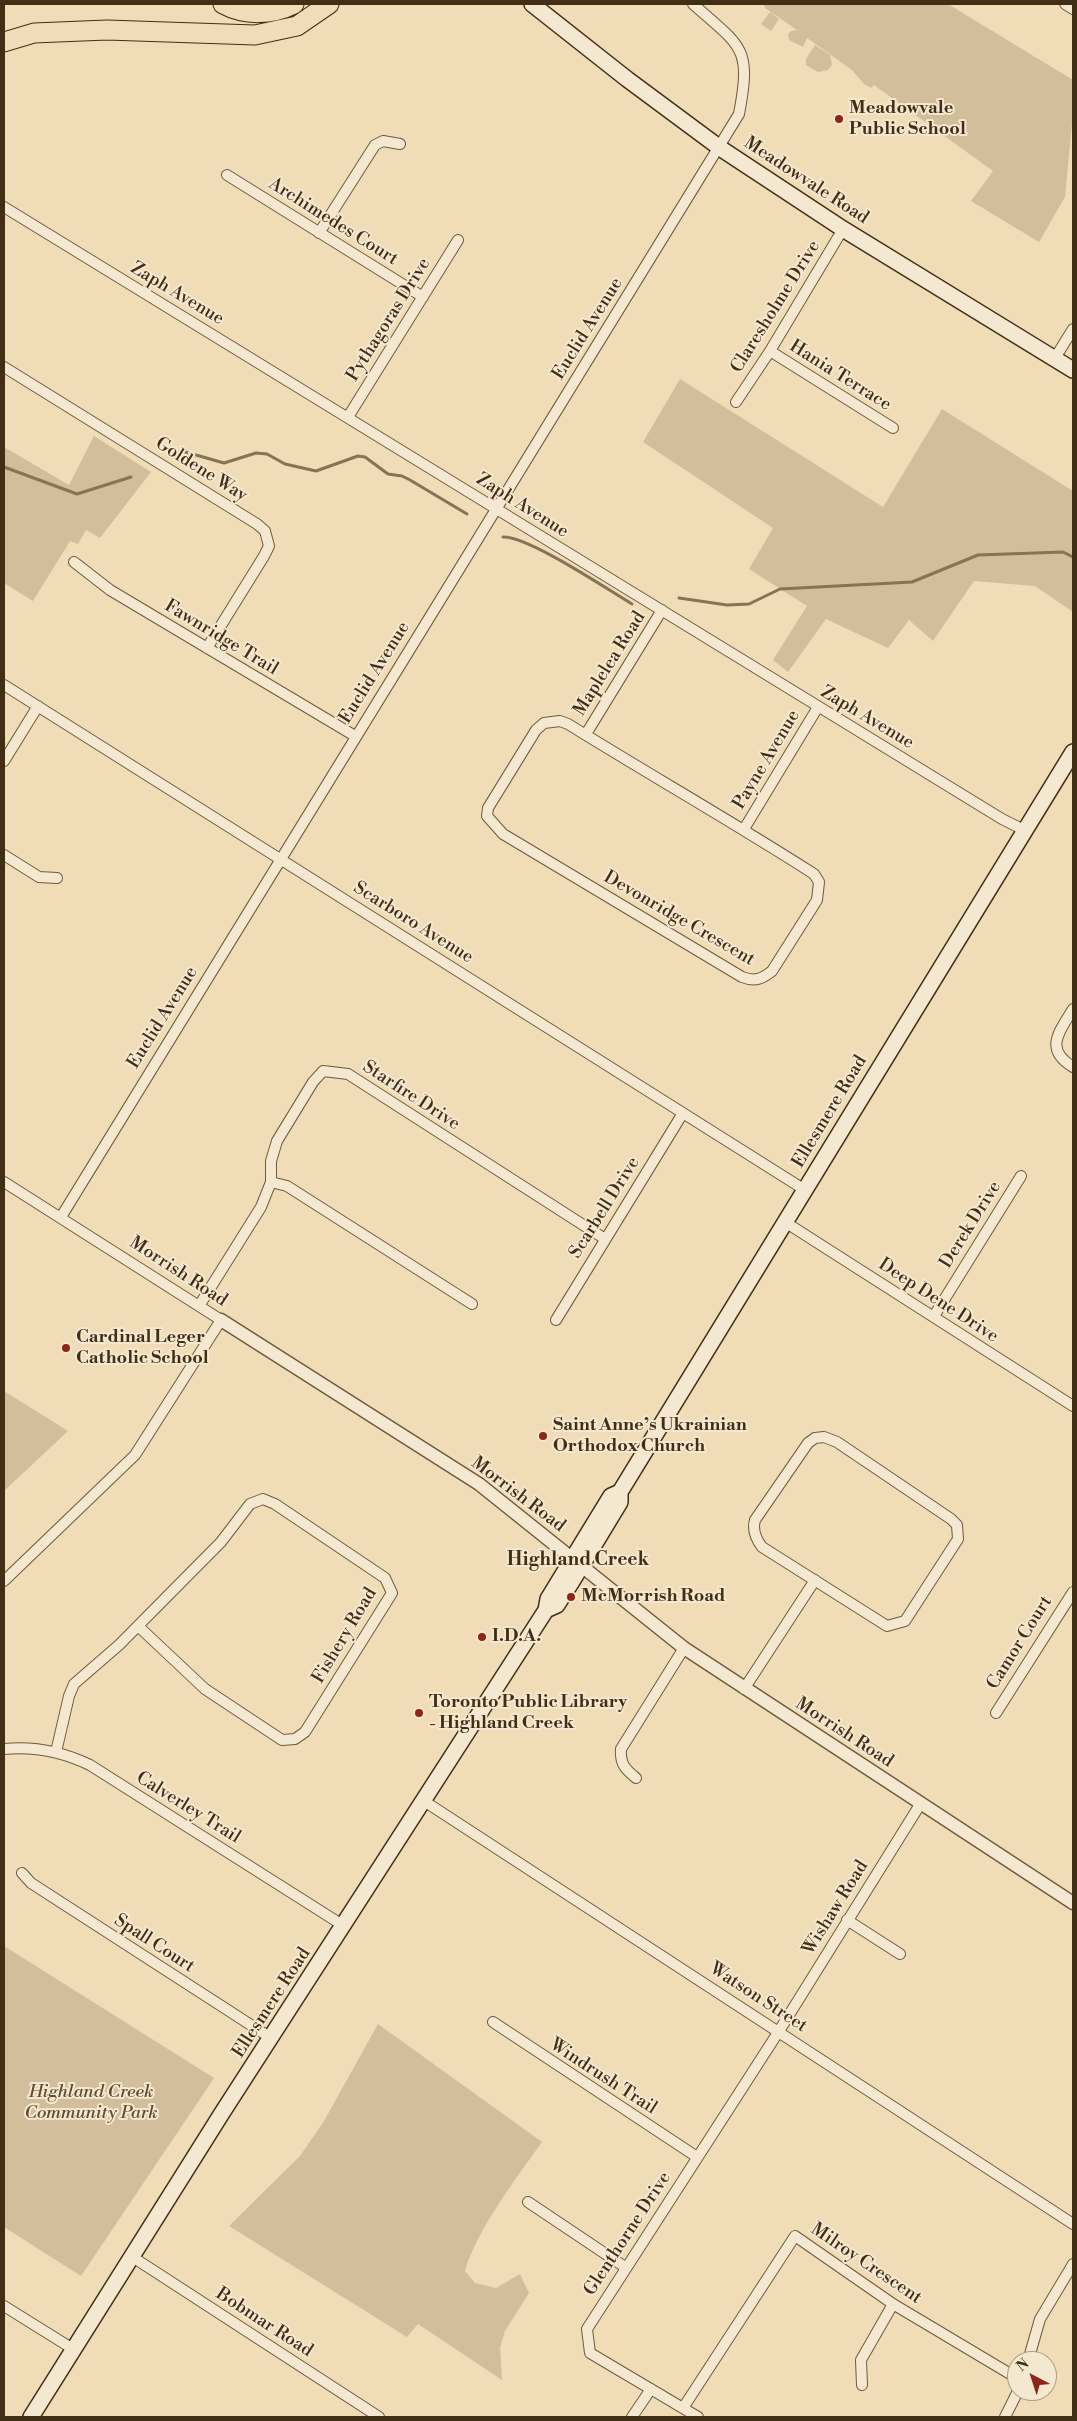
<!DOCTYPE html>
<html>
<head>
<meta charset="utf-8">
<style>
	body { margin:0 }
	#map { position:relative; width:1077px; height:2421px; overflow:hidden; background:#f0dcb6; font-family:"Libre Bodoni",serif }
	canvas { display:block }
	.frame { position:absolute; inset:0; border:5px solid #422e15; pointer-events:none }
	.north { position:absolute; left:1007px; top:2351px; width:50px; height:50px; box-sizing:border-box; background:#f5e8d0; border:1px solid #ad9e85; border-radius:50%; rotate:320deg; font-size:14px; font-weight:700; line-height:20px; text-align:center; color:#422e15 }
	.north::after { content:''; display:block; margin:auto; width:18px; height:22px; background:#8f2418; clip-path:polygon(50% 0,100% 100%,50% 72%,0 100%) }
</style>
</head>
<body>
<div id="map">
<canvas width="1077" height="2421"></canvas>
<div class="frame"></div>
<div class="north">N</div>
</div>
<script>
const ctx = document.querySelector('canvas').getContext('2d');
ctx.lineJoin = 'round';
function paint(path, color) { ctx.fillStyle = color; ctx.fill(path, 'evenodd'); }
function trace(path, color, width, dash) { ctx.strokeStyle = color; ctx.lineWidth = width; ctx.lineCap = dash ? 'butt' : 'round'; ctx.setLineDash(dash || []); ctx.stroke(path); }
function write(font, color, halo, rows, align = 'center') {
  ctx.font = font + ' "Libre Bodoni",serif'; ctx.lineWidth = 4; ctx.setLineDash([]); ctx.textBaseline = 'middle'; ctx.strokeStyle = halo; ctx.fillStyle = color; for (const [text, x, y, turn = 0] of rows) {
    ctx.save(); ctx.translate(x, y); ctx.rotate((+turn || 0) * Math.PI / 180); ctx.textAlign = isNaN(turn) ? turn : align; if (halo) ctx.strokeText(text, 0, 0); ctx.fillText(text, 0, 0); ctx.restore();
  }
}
paint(new Path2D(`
	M764,4H948L1073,80V113L1065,197L1039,242L971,201L993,171L874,85L871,88L864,84L852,70L807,38L803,47L789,40L788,34L791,31L797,30L765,8Z
	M770,12L779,19L771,31L761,24Z
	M815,45L830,55L832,65L828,70L818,72L806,65V59Z
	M680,379L883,507L942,409L1073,491V612L1035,586L974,581L933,641L909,620L888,648L826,619L788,672L773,660L807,606L749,569L773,528L643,442Z
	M94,436L151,472L100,538L86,530L78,544L70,541L33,601L4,583V447L69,485Z
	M4,1391L68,1431L4,1491Z
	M4,1946L214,2078L81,2276L4,2227Z
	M378,2024L542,2142C517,2177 476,2231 465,2271L475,2283L496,2288L520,2274L529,2293L505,2331L500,2348L502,2380L418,2324L407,2337L229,2226L300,2156L324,2121Z`), '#d2be9b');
trace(new Path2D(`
	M170,455L182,451L224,463L256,453L267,454L285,464L316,471L358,456L365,457L388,474L402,476L410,480L467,514
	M4,467L77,494L131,477
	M503,537C528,536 607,589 632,604
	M679,598L727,605L749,604L780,589L912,582L978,555L1063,552L1073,557`), '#877355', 3);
const minor = new Path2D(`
	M1065,4L1073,9
	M227,175L423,297
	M4,207L1002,819L1026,831
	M319,233L375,145L383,141L400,144
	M770,351L893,428
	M1055,358L1073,329
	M4,367L257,524L265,531L269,546L264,556L207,648
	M736,402L770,351L843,229
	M348,417L458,240
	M74,562L110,590L355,736
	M4,685L805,1190
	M560,721L568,724C650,775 733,822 814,874L819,882L817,900L772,971C762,979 755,982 742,977L503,834L487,816L488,808L536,730L544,723Z
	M586,734L662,610
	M4,761L38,706
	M744,829L818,707
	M4,855L39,877L57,878
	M1073,1009C1060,1031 1043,1049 1073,1067
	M4,1182L221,1320L135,1455L4,1581
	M271,1182L287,1186L472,1304
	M61,1217L739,114C752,46 741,47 693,4
	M785,1222L1073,1406
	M199,1306L261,1207L271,1182V1161L277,1141L313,1082L323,1071L348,1074L605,1239
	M934,1316L1021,1176
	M556,1320L683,1113
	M824,1437L837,1442L951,1519L957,1525L958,1539L905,1621L887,1626L762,1547C756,1539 752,1530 755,1520L808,1443L815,1438Z
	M744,1689L815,1580
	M996,1713L1073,1592
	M4,1749C34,1746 63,1752 90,1765L344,1926
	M56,1752L69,1696L74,1684L119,1645L221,1542L250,1504L263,1499L275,1504L385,1578L392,1593L305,1732L295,1739L282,1740L205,1689L138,1626
	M636,1778C625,1769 620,1764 621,1749L684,1648
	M424,1801L1073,2224
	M22,1873L31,1883L271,2038
	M847,1920L900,1954
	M493,2022L697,2157
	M528,2202L625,2267
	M131,2256L379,2417
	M4,2306L73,2349
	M1028,2361L1040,2319L1073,2264
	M862,2385L861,2360L893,2304
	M683,2408L795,2236L893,2304L1017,2378
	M632,2417L651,2389
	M698,2417L590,2353L587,2329L779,2031L921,1803
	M1005,2417L1018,2391`);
const tertiary = new Path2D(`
	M221,1320L479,1484L684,1648L1073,1903`);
const secondary = new Path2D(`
	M532,4L627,79L720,148L843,229L1073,370
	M546,1610L557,1605L571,1583L620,1502V1492L1073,752
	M31,2417L222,2113L546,1610L548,1599L611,1496L620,1492`);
const motorway = new Path2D(`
	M223,4C245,16 272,15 294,4
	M4,42L34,33L107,30L255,35L297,26L329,4`);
trace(minor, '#6e5a3d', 12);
trace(tertiary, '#6e5a3d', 15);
trace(secondary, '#422e15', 18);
trace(motorway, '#422e15', 21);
trace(minor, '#f5e8d0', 10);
trace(tertiary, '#f5e8d0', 12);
trace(secondary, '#f5e8d0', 15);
trace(motorway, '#f0dcb6', 19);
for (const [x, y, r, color] of [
	[839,119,5,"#8f2418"],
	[66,1348,5,"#8f2418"],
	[543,1436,5,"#8f2418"],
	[571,1597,5,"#8f2418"],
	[482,1637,5,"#8f2418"],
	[419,1713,5,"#8f2418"]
]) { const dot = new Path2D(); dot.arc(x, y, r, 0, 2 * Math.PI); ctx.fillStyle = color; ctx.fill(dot); trace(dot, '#f5e8d0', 2); }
write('bold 18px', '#422e15', '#f5e8d0', [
	["Meadowvale",849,109],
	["Public School",849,130],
	["Cardinal Leger",76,1338],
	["Catholic School",76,1359],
	["Saint Anne’s Ukrainian",553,1426],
	["Orthodox Church",553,1447],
	["McMorrish Road",581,1597],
	["I.D.A.",492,1637],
	["Toronto Public Library",429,1703],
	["- Highland Creek",429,1724]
], 'left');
write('18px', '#422e15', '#f5e8d0', [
	["Meadowvale Road",806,181,33],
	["Archimedes Court",333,222,32],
	["Zaph Avenue",177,294,31],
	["Claresholme Drive",776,307,-58],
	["Pythagoras Drive",389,320,-58],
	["Euclid Avenue",588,329,-58],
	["Hania Terrace",840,376,32],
	["Goldene Way",201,470,32],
	["Zaph Avenue",522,506,32],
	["Fawnridge Trail",221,638,31],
	["Maplelea Road",610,664,-58],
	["Euclid Avenue",375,673,-58],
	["Zaph Avenue",867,718,31],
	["Payne Avenue",767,760,-59],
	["Devonridge Crescent",679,919,30],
	["Scarboro Avenue",413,923,32],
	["Euclid Avenue",163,1018,-58],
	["Starfire Drive",411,1096,33],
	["Ellesmere Road",830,1112,-59],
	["Scarbell Drive",605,1208,-58],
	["Derek Drive",971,1225,-58],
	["Morrish Road",178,1272,33],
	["Deep Dene Drive",938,1301,33],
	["Morrish Road",518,1495,37],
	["Fishery Road",345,1636,-59],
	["Camor Court",1020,1643,-58],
	["Morrish Road",844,1733,33],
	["Calverley Trail",188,1808,32],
	["Wishaw Road",836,1908,-58],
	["Spall Court",154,1944,33],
	["Watson Street",758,1998,33],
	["Ellesmere Road",272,2003,-57],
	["Windrush Trail",603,2077,33],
	["Glenthorne Drive",628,2234,-57],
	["Milroy Crescent",866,2264,34],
	["Bobmar Road",264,2323,33]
]);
write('italic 18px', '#5f4b30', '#f5e8d0', [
	["Highland Creek",91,2093],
	["Community Park",91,2114]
]);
write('bold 19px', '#422e15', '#f5e8d0', [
	["Highland Creek",578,1560]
]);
</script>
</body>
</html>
